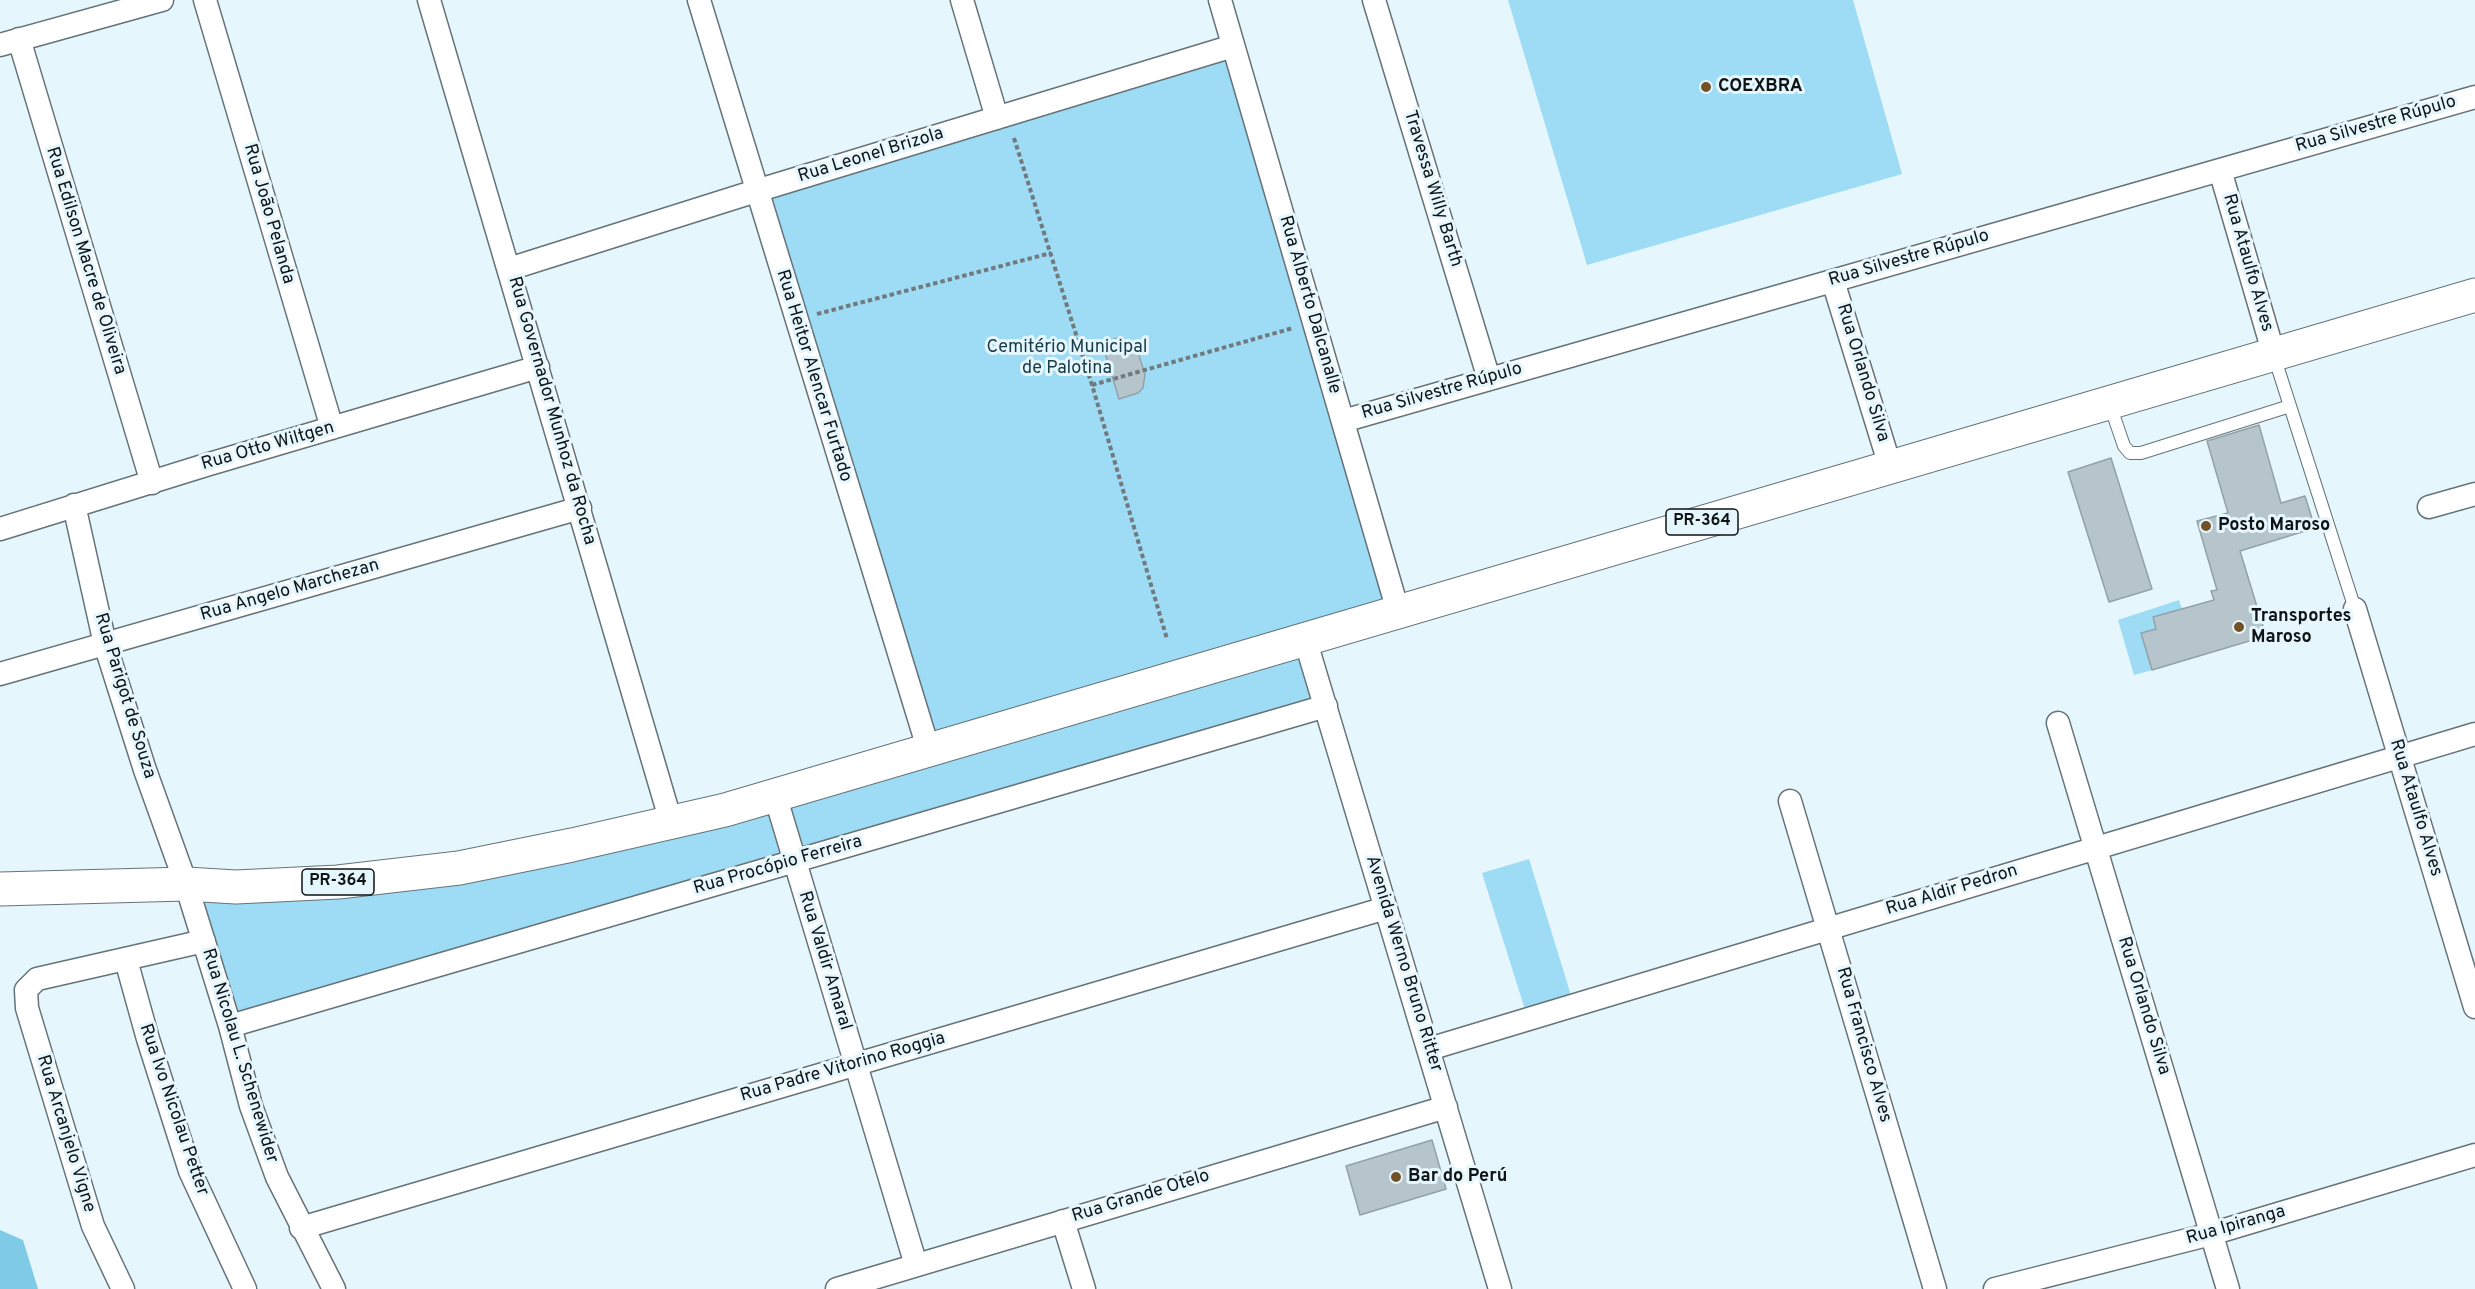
<!DOCTYPE html>
<html>
<head>
<meta charset="utf-8">
<style>
	body { margin:0 }
	canvas { display:block; background:#e6f6fd }
</style>
</head>
<body>
<canvas width="2475" height="1289"></canvas>
<script>
const ctx = document.querySelector('canvas').getContext('2d');
ctx.lineJoin = 'round';
function paint(path, color) { ctx.fillStyle = color; ctx.fill(path, 'evenodd'); }
function trace(path, color, width, dash) { ctx.strokeStyle = color; ctx.lineWidth = width; ctx.lineCap = dash ? 'butt' : 'round'; ctx.setLineDash(dash || []); ctx.stroke(path); }
function write(font, color, halo, rows, align = 'center') {
  ctx.font = font + ' Overpass,sans-serif'; ctx.lineWidth = 6; ctx.setLineDash([]); ctx.textBaseline = 'middle'; ctx.strokeStyle = halo; ctx.fillStyle = color; for (const [text, x, y, turn = 0] of rows) {
    ctx.save(); ctx.translate(x, y); ctx.rotate((+turn || 0) * Math.PI / 180); ctx.textAlign = isNaN(turn) ? turn : align; if (halo) ctx.strokeText(text, 0, 0); ctx.fillText(text, 0, 0); ctx.restore();
  }
}
paint(new Path2D(`
	M1508,0H1853L1902,174L1587,265Z
	M1233,46L1398,611L1305,639L1326,706L230,1026L186,884L338,882L929,751L756,191Z
	M2179,600L2182,609L2153,617L2156,629L2142,633L2152,670L2134,675L2118,620Z
	M1529,859L1574,1005L1528,1019L1482,873Z`), '#9ddcf4');
paint(new Path2D(`
	M0,1230L23,1240L38,1289H0Z`), '#7fcbe7');
const building = new Path2D(`
	M1121,337L1136,347L1145,374L1143,388L1138,393L1119,399L1102,343Z
	M2259,425L2281,503L2305,496L2315,528L2240,551L2266,636L2152,670L2141,633L2156,629L2153,617L2214,600L2211,591L2217,590L2197,521L2228,513L2207,441Z
	M2111,458L2152,589L2109,602L2068,472Z
	M1432,1140L1446,1189L1360,1215L1346,1166Z`);
paint(building, '#b6c5cb');
trace(building, '#93a2a8', 1.5);
const service = new Path2D(`
	M2274,356L2355,609
	M2110,405L2124,446L2130,453H2141L2290,406`);
const minor = new Path2D(`
	M205,0L332,428
	M429,0L671,822
	M699,0L929,751
	M962,0L997,118
	M1220,0L1398,611
	M1374,0L1489,379
	M19,39L152,483
	M0,45L162,0
	M2220,170L2274,355
	M509,269L756,191L1233,46
	M1833,281L1890,466
	M1343,421L2475,97
	M74,505L105,644L145,770L186,884L230,1026L251,1106L277,1177L334,1289
	M2429,507L2475,494
	M0,529L206,465L538,367
	M2355,609L2475,1007
	M1305,639L1500,1289
	M0,674L580,508
	M2058,723L2228,1289
	M775,795L916,1265
	M1790,801L1935,1289
	M126,960L148,1039L190,1171L245,1289
	M230,1026L1326,706
	M1429,1049L2475,734
	M1063,1221L1084,1289
	M301,1228L1386,908
	M123,1289L93,1226L27,1008L26,990L37,979L204,941
	M837,1289L1446,1107
	M1995,1289L2211,1234L2475,1155`);
const primary = new Path2D(`
	M0,889L186,884L236,887L338,882L459,868L572,845L725,810L2475,295`);
trace(service, '#657379', 14);
trace(minor, '#657379', 25);
trace(primary, '#657379', 35);
trace(new Path2D(`
	M1014,138L1092,385L1167,639
	M817,314L1051,253
	M1092,385L1293,328`), '#717b7f', 4, [4.5, 3]);
trace(service, '#fff', 12);
trace(minor, '#fff', 22);
trace(primary, '#fff', 33);
for (const [x, y, r, color] of [
	[1706,87,6,"#715227"],
	[2206,526,6,"#715227"],
	[2239,627,6,"#715227"],
	[1396,1177,6,"#715227"]
]) { const dot = new Path2D(); dot.arc(x, y, r, 0, 2 * Math.PI); ctx.fillStyle = color; ctx.fill(dot); trace(dot, '#e6f6fd', 2); }
for (const [x, y, w] of [
	[1702,522,72],
	[338,882,72]
]) { const box = new Path2D(); box.roundRect(x - w / 2, y - 13, w, 26, 4.5); ctx.fillStyle = '#e6f6fd'; ctx.fill(box); trace(box, '#0e1315', 1.5); }
write('bold 16px', '#0e1315', null, [
	["PR-364",1702,522],
	["PR-364",338,882]
]);
write('bold 18px', '#0e1315', '#e6f6fd', [
	["COEXBRA",1718,87],
	["Posto Maroso",2218,526],
	["Transportes",2251,617],
	["Maroso",2251,638],
	["Bar do Perú",1408,1177]
], 'left');
write('18px', '#0e1315', '#e6f6fd', [
	["Rua Silvestre Rúpulo",2376,125,-16],
	["Rua Leonel Brizola",871,156,-17],
	["Travessa Willy Barth",1432,189,73],
	["Rua João Pelanda",268,214,74],
	["Rua Silvestre Rúpulo",1909,259,-16],
	["Rua Edilson Macre de Oliveira",85,261,73],
	["Rua Ataulfo Alves",2247,263,74],
	["Rua Alberto Dalcanalle",1309,305,74],
	["Rua Orlando Silva",1862,373,73],
	["Rua Heitor Alencar Furtado",813,376,73],
	["Rua Silvestre Rúpulo",1442,392,-16],
	["Rua Governador Munhoz da Rocha",551,411,74],
	["Rua Otto Wiltgen",268,447,-16],
	["Rua Angelo Marchezan",290,591,-16],
	["Rua Parigot de Souza",124,696,73],
	["Rua Ataulfo Alves",2415,808,73],
	["Rua Procópio Ferreira",778,866,-16],
	["Rua Aldir Pedron",1952,891,-17],
	["Rua Valdir Amaral",824,961,73],
	["Avenida Werno Bruno Ritter",1403,964,73],
	["Rua Orlando Silva",2143,1006,73],
	["Rua Francisco Alves",1863,1045,74],
	["Rua Nicolau L. Schenewider",239,1056,73],
	["Rua Padre Vitorino Roggia",843,1068,-16],
	["Rua Ivo Nicolau Petter",173,1110,71],
	["Rua Arcanjelo Vigne",65,1134,73],
	["Rua Grande Otelo",1141,1197,-17],
	["Rua Ipiranga",2236,1226,-16]
]);
write('18px', '#173a46', '#e6f6fd', [
	["Cemitério Municipal",1067,348],
	["de Palotina",1067,369]
]);
</script>
</body>
</html>
